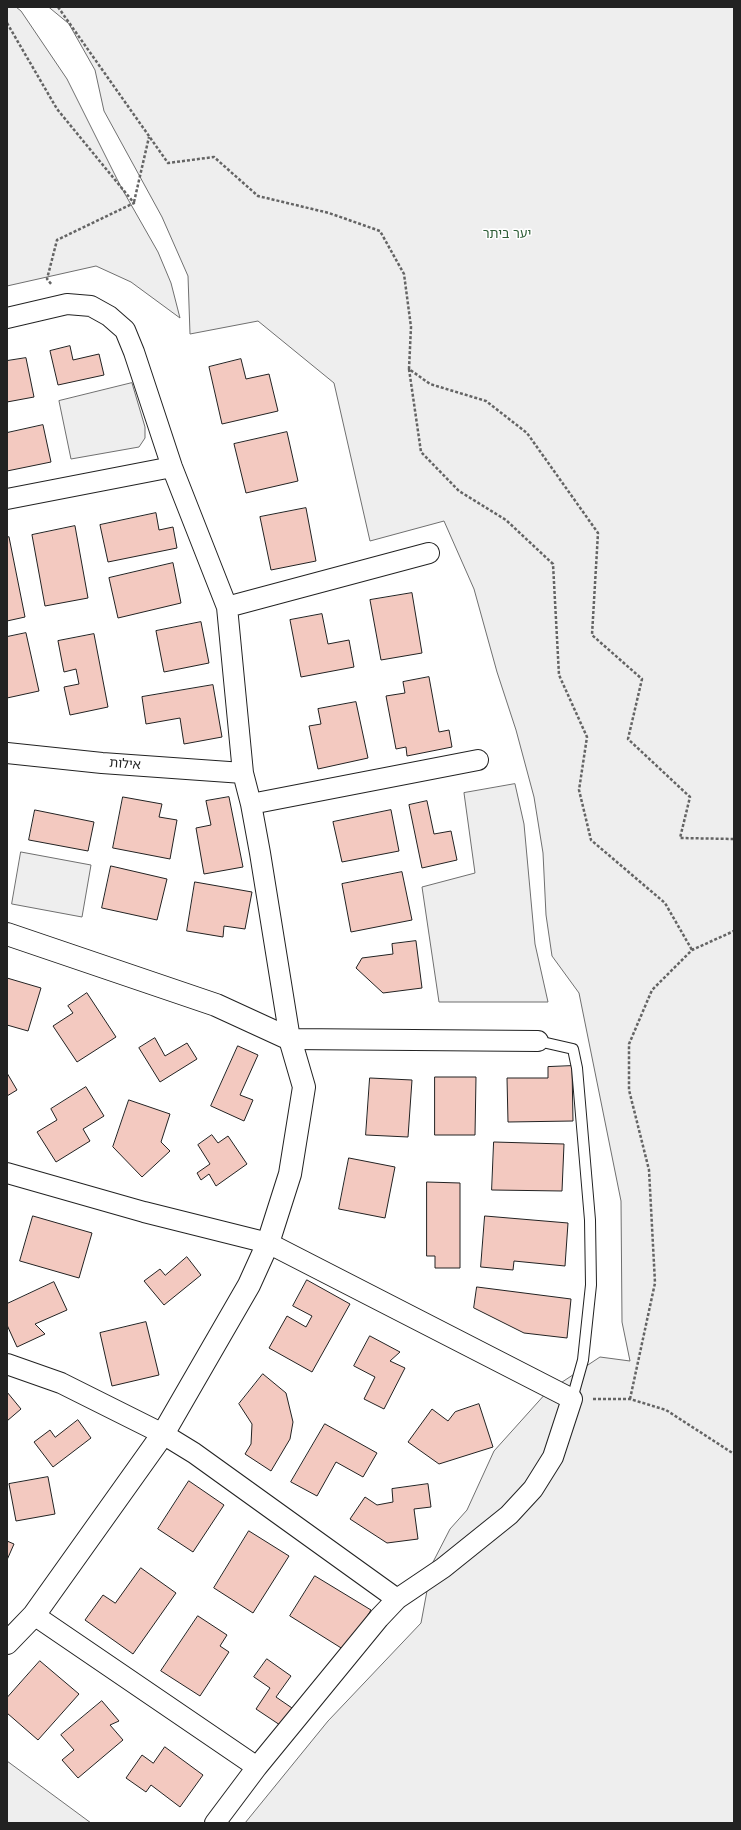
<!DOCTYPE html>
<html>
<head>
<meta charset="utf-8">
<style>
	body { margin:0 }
	#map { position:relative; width:741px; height:1830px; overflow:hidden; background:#fff; font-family:Quicksand,sans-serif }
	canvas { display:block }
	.frame { position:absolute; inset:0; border:8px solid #222; pointer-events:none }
</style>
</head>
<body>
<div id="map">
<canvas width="741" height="1830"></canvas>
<div class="frame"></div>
</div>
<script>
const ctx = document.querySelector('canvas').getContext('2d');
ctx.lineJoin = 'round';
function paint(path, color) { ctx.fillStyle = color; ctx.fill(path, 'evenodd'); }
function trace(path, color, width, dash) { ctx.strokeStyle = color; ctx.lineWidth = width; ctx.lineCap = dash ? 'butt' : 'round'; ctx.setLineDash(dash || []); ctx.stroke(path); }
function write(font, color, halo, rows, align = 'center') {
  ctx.font = font + ' Quicksand,"Noto Sans Hebrew",sans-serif'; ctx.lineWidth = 3; ctx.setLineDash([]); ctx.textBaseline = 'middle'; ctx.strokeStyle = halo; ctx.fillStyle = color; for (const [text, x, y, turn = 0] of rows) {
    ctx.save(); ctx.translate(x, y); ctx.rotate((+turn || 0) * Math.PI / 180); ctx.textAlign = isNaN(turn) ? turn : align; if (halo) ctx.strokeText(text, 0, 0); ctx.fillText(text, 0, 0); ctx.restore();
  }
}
const green = new Path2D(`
	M7,7H16L21,11L67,79L121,187L158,252L171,283L180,318L131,282L96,266L7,286Z
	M49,7H734V1823H245L328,1721L421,1623L432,1564L450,1529L467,1510L494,1451L547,1392L600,1357L630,1361L622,1322L621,1201L579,993L552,956L546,915L543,853L534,797L516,730L497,672L474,589L444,521L370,541L334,383L258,321L190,334L188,276L162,217L104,111L95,70L69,24Z
	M132,383L145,427V438L139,447L71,459L59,401Z
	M515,784L524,824L535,944L548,1002H439L422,887L475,873L464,793Z
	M21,852L91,865L82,917L12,904Z
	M7,1761L91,1823H7Z`);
paint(green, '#eee');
trace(green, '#6f6f6f', 1);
const building = new Path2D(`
	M70,346L73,360L99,354L104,375L58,385L50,351Z
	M26,358L34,397L7,402V361Z
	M241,359L246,379L269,374L278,411L222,424L209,367Z
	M43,425L51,462L7,471V433Z
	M287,432L298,481L246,493L234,444Z
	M306,508L316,561L271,570L260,517Z
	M156,513L159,530L173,527L177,548L108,562L100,525Z
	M75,526L88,598L45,606L32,535Z
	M9,537L25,617L7,621V538Z
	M173,563L181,603L118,618L109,578Z
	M412,593L422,653L381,660L370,600Z
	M322,614L328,644L349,640L354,667L301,677L290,620Z
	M201,622L209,663L164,672L156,631Z
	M26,633L39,691L7,698V637Z
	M94,634L108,707L70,715L64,687L79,684L76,669L64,672L58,641Z
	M429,677L439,732L449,730L452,747L407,756L406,747L396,749L386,696L405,693L403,682Z
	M213,685L222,737L184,744L180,718L146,724L142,697Z
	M356,702L368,758L318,769L309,726L321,724L318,709Z
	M123,797L162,804L159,817L177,820L170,859L113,848Z
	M229,797L243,867L204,874L196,828L211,825L206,801Z
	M427,801L434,834L451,831L457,860L422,868L409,805Z
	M35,810L94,822L88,851L29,840Z
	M391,810L399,851L342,862L333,822Z
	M111,866L167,879L157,920L102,908Z
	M402,872L412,920L351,932L342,884Z
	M195,882L252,892L245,929L224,926L223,937L187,931Z
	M416,941L422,988L383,993L356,968L362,958L393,954L392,944Z
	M7,978L41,988L28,1031L7,1025Z
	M87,993L116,1037L77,1062L53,1026L73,1013L68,1006Z
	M155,1038L165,1056L187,1043L197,1059L160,1082L139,1048Z
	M238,1046L258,1055L240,1095L253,1100L244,1121L211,1106Z
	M572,1066L573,1121L508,1122L507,1078H548V1067Z
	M7,1073L17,1090L7,1096Z
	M435,1077H476L475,1135H435Z
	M370,1078L412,1080L408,1137L366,1135Z
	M86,1087L104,1116L83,1129L90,1141L56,1162L37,1132L57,1120L51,1109Z
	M129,1100L170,1114L161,1142L170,1151L142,1177L113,1147Z
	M212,1135L218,1143L228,1136L247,1164L216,1186L209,1174L201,1180L197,1173L210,1164L198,1145Z
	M494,1142L564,1144L562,1191L492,1190Z
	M349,1158L395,1167L385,1218L339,1209Z
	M427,1182L460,1183V1268H435V1256H427Z
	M33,1216L92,1233L79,1278L20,1261Z
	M485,1216L568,1223L565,1266L514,1261L513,1270L481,1267Z
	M187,1257L201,1275L164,1305L144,1281L160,1269L165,1275Z
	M307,1280L350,1304L312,1372L269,1348L287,1316L306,1327L312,1316L293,1306Z
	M54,1282L67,1310L35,1324L45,1334L17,1347L7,1325V1304Z
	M477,1287L571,1299L567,1338L524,1333L474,1308Z
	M146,1322L159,1375L112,1386L100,1333Z
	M370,1336L400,1352L390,1361L405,1368L384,1409L364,1399L375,1377L354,1366Z
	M263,1374L286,1393L293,1422L290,1439L271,1471L245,1454L251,1444L252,1424L239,1404Z
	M7,1392L21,1409L7,1421Z
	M479,1404L493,1447L439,1464L408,1442L432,1409L448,1421L455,1412Z
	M78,1420L91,1438L53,1467L34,1442L50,1430L55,1437Z
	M325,1424L377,1453L363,1477L336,1462L317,1496L291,1482Z
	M48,1477L55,1514L16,1521L9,1484Z
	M189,1481L224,1505L193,1552L158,1529Z
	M428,1484L431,1507L414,1509L418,1539L387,1543L350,1519L365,1497L377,1505L393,1502L392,1489Z
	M249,1531L289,1556L253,1613L214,1588Z
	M7,1541L14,1544L7,1560Z
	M141,1568L176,1593L133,1654L85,1620L103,1595L115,1603Z
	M315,1576L371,1610L346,1651L290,1616Z
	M198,1616L227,1635L220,1646L229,1652L200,1696L161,1671Z
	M267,1659L291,1676L276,1697L292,1708L280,1725L256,1709L270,1688L254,1677Z
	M40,1661L79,1694L38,1740L7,1713V1698Z
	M102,1701L119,1721L110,1725L123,1740L78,1778L62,1760L74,1750L61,1735Z
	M165,1747L203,1775L180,1807L151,1785L146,1792L126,1778L142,1755L153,1763Z`);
paint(building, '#f3c9c0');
trace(building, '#222', 1);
const service = new Path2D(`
	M538,1041L573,1049L577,1068L590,1220L591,1285L583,1360L572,1399`);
const minor = new Path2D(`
	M7,318L67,304L91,306L109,316L125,330L134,352L172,467L227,607L243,773L251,804L260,853L290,1039L538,1041
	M7,499L172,467
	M227,607L429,553
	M7,753L102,763L243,773
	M251,804L478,760
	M7,1173L144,1212L268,1243L572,1399L553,1457L533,1489L509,1515L443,1568L397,1599L379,1618L257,1767L215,1823
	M7,1364L61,1383L163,1434L194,1453L397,1599
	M34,1615L257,1767`);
const tertiary = new Path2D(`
	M7,934L216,1005L290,1039L304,1087L290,1174L268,1243L249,1285L163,1434L34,1615L7,1643`);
trace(service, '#222', 12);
trace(minor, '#222', 22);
trace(tertiary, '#222', 24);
trace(new Path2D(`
	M58,7L168,163L214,157L258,196L329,213L380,231L404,274L411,327L409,369L430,384L486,401L527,433L598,533L592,635L642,679L628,739L690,797L680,838L734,839
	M7,23L57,109L134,203L57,240L47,279L52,285
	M134,202L149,137
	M409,369L421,452L459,491L506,520L553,564L559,675L587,737L579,790L591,840L665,903L692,950
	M593,1399H630L666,1410L734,1454
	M630,1399L655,1283L649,1170L629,1090V1044L652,990L692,950L734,931`), '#646464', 2.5, [3, 2]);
trace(service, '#fff', 10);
trace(minor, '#fff', 20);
trace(tertiary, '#fff', 22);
write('13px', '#2f5e38', '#fff', [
	["יער ביתר",507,234]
]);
write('13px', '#222', '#fff', [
	["אילות",125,764,4]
]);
</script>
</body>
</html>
